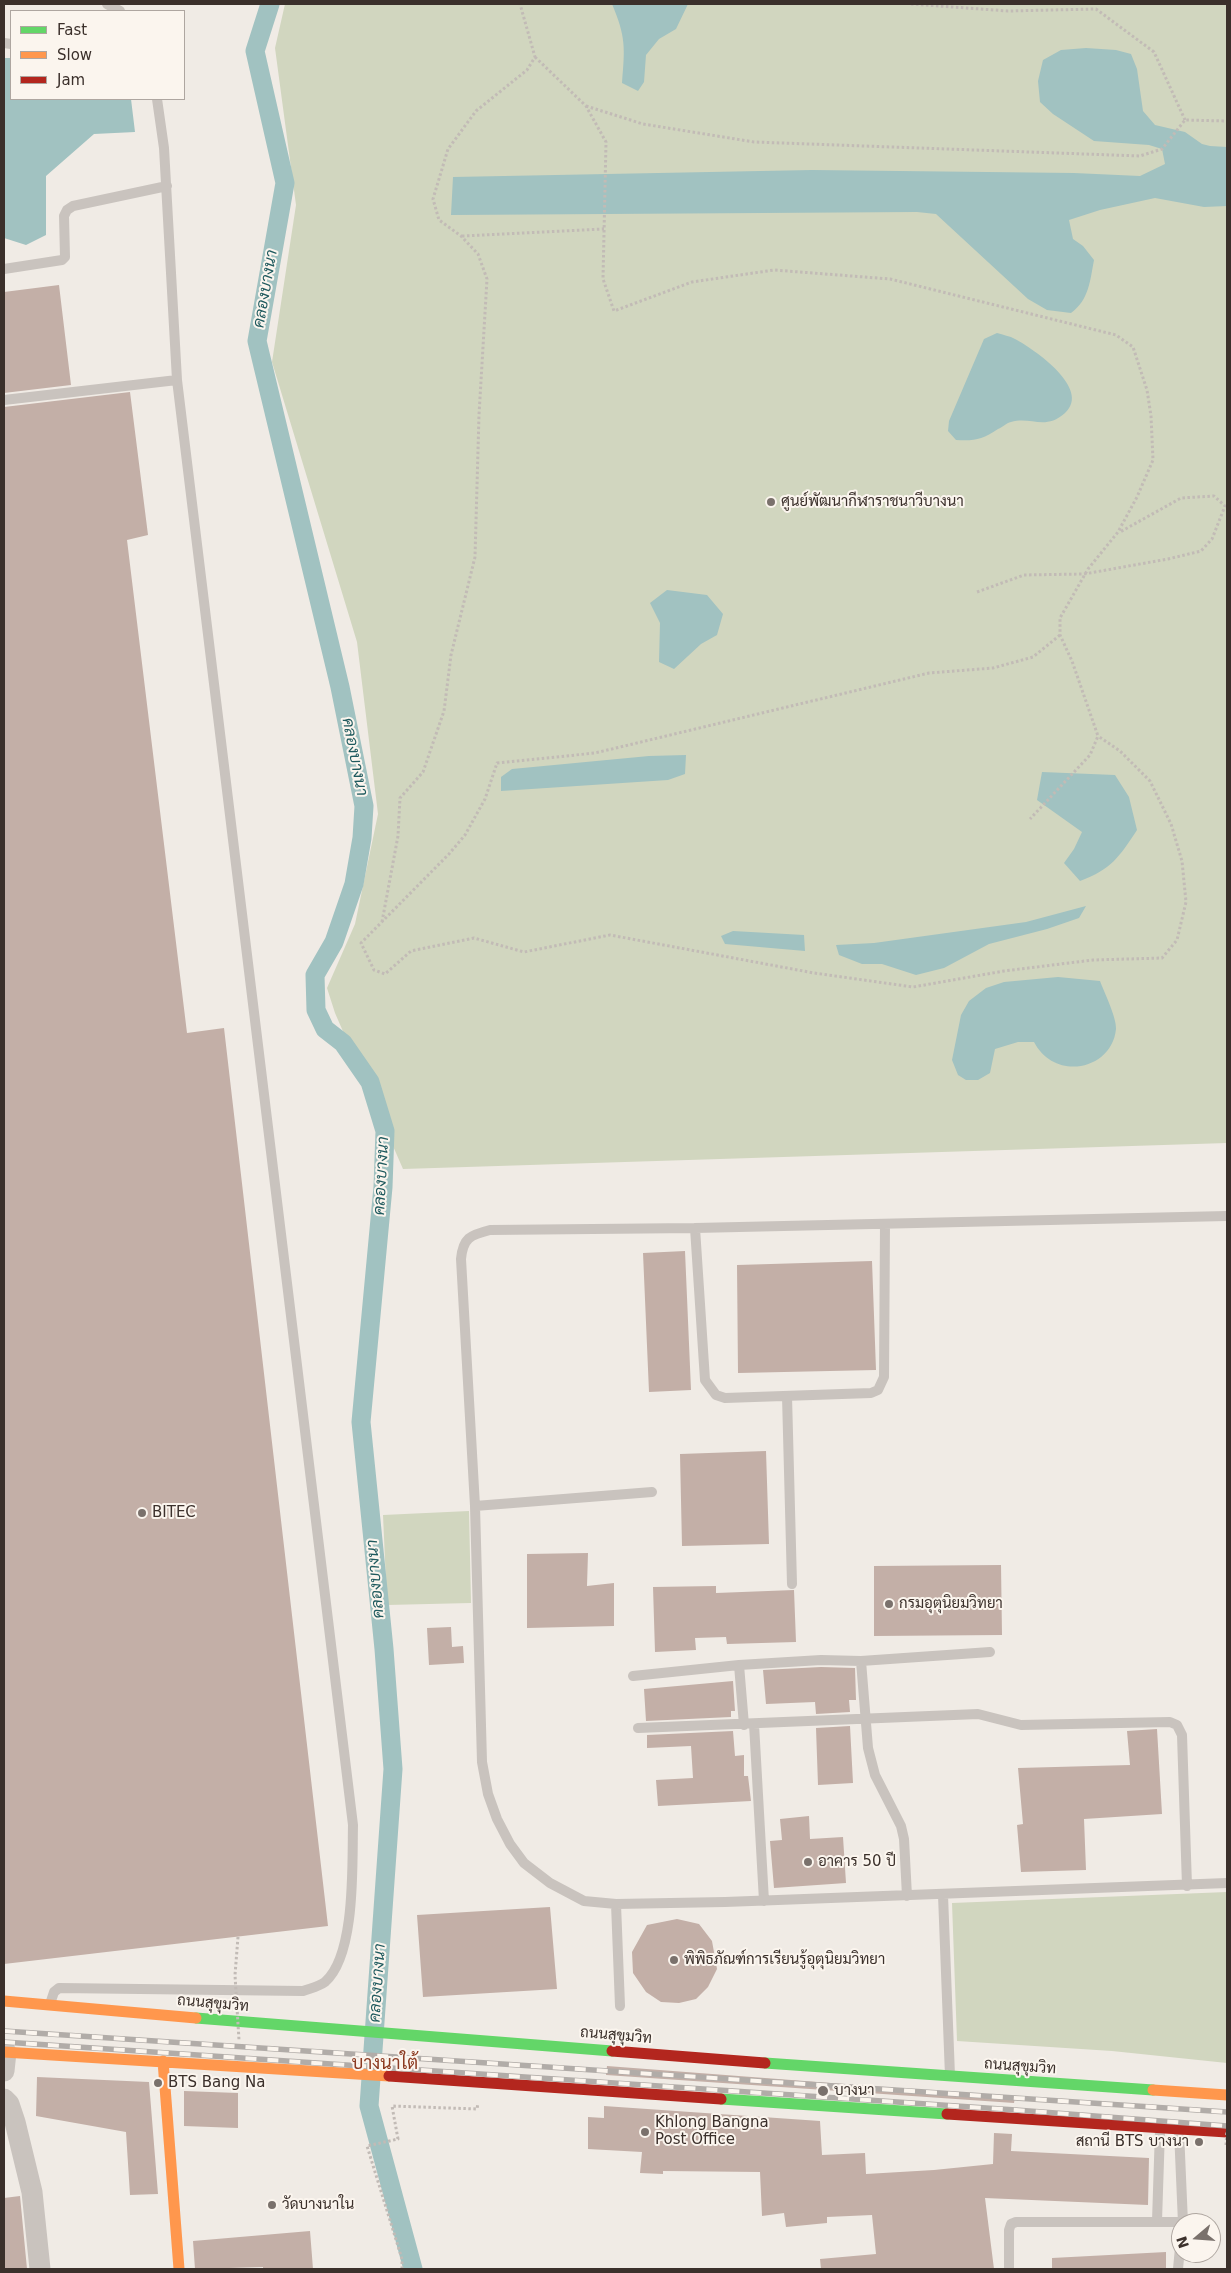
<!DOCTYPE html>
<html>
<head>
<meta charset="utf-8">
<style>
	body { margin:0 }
	#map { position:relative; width:1231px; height:2273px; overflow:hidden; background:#f0ebe5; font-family:"DejaVu Sans",sans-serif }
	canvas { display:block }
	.frame { position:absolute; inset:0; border:5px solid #3b302b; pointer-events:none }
	.legend { position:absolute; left:10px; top:10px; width:175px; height:90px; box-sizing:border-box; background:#fbf5ee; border:1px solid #aea6a0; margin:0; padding:6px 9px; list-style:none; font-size:15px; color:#3b302b }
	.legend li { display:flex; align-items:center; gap:10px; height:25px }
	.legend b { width:25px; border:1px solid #aea6a0 }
	.north { position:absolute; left:1171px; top:2213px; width:50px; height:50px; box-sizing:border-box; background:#fbf5ee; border:1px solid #aea6a0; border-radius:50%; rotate:252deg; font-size:14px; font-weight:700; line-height:20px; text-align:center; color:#3b302b }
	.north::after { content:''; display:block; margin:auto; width:18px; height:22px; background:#7a716c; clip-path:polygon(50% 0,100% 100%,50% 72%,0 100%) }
</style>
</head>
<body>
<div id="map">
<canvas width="1231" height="2273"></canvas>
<div class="frame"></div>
<ul class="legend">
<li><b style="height:6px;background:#63d668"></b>Fast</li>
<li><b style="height:6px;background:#ff974d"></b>Slow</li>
<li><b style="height:6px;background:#b3261e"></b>Jam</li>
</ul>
<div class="north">N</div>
</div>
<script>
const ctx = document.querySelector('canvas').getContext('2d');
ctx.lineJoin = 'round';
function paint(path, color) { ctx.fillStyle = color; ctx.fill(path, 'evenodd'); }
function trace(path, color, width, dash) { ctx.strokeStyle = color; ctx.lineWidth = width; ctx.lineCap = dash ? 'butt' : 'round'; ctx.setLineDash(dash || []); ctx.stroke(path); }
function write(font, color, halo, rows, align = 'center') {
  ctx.font = font + ' "DejaVu Sans",Sarabun,sans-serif'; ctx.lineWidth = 4; ctx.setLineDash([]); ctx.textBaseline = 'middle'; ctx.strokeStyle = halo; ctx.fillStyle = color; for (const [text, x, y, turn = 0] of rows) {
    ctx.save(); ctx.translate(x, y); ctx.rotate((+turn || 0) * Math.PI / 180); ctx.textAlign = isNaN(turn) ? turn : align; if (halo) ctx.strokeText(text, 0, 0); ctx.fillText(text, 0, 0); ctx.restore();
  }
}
paint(new Path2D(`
	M285,4H1227V1143L403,1169L335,1013L327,988L355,924L378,814L357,642L272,362L296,205L275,48Z
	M469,1511L471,1603L387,1605L383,1515Z
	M1227,1892V2063L1112,2051L957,2041L952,1903Z`), '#d1d6bf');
paint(new Path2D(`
	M612,4H688L676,29L659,39L646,55L644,82L638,91L622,83C625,48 626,37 612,4Z
	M1086,48L1116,50L1131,54L1137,69L1143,111L1155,125L1185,132L1202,144L1210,146L1227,147V206L1204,207L1155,198L1100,210L1069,220L1073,239L1083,246L1094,260C1090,281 1089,300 1071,313L1047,310L1028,299L936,214L917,212L451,215L453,177L812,170L1074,173L1140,176L1165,164L1162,149L1149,145L1094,141L1053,114L1040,102L1038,81L1043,60L1061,50Z
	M4,58H11V99H131L135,132L94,134L46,176V235L26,245L4,238Z
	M997,333C1003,335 1010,336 1015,339C1034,349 1092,389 1065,413C1045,431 1031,416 1011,422C1006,423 1003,427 998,429C982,440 974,441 956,440L948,431L949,421L984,339Z
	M667,590L707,595L723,614L717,635L701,644L674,669L659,662L660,623L650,603Z
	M686,755L685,774L668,780L501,791V777L512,769L649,756Z
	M1042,772L1115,775L1129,797L1137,830C1119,857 1112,869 1080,881L1064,863L1074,849L1082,832L1037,800Z
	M1086,906L1079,918L1047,929L989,944L944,968L916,975L882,964H862L839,955L836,945L874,943L1026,922Z
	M733,931L804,935L805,951L725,944L721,936Z
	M1058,977L1100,981C1104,992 1117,1018 1116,1029C1112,1070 1055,1082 1034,1042H1018L995,1049L990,1073L978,1080H966L958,1075L952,1060L961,1015L969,1001L986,988L1004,982Z`), '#a1c2c1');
trace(new Path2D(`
	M270,4L255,51L285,183L257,341L340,687L364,806L362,838L354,884L334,942L315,975L316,1010L325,1029L343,1043L370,1082L385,1131L383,1187L361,1422L384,1649L393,1769L369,2106L413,2269`), '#a1c2c1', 19);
paint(new Path2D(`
	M59,285L71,385L4,393V292Z
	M130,392L148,535L127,540L187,1033L224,1028L328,1926L4,1964V407Z
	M685,1251L691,1390L649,1392L643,1253Z
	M872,1261L876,1370L738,1373L737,1265Z
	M766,1451L769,1544L682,1546L680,1454Z
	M588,1553L587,1586L614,1583V1626L527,1628V1554Z
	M1001,1565L1002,1635L874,1636V1566Z
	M716,1586V1593L794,1590L796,1642L727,1644L726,1637L695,1638L696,1650L655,1652L653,1587Z
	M451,1627L452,1647L463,1646L464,1663L429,1665L427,1628Z
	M821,1667L855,1668L856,1700H849L850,1712L816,1714L815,1702L766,1704L763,1670Z
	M733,1681L735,1711H731V1717L646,1721L644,1689Z
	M850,1726L853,1783L818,1785L816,1728Z
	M1157,1729L1162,1814L1084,1819L1086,1870L1021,1872L1017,1825L1023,1824L1018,1768L1130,1765L1127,1731Z
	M733,1731L735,1756L744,1755V1776H748L751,1801L658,1806L656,1780L693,1778L691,1746L647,1748V1735Z
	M809,1816L810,1839L843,1837L846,1883L774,1888L770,1841L782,1840L780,1819Z
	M550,1907L557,1989L423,1997L417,1915Z
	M677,1919L699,1924L712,1941L717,1969L708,1987L696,1999L679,2003L661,2002L646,1992L633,1973L632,1952L647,1925Z
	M607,2066L1015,2097L1014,2103L606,2075Z
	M37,2077L149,2082L158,2194L130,2195L126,2132L36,2116Z
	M184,2091L238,2093V2128L184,2126Z
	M604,2106L820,2121L822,2155L865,2153L866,2174L934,2170L993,2164L994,2133L1012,2134L1011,2151L1149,2158L1148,2205L985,2198L994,2269H821L820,2259L876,2254L872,2215L827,2217V2223L786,2227L784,2213L762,2216L760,2172L663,2171V2174L640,2173L642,2152L588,2149V2117L604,2118Z
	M20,2196L27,2269H4V2198Z
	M310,2231L313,2269H263V2267L195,2269L193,2241Z
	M1166,2252V2269H1052V2258Z`), '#c3afa7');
trace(new Path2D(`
	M911,4L1008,11L1096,9L1154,52L1185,120
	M535,57L586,106L606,142L603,279L614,311L692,282L774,270L890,279L1116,335L1133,347L1147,390L1151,416L1153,460L1137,497L1118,532L1088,569L1060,618V635L1072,661L1098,736L1090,755L1030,819
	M586,106L643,124L754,142L1140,156L1162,149L1185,120L1227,121
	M462,236L604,229
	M977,592L1024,575L1084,574L1168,559L1201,551L1212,539L1225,506L1214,496L1181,498L1120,532
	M1060,635L1033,657L993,668L929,673L595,753L497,763L485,799L465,835L449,854L361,943L374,970L385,974L411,951L474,938L524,952L610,935L814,973L913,987L1004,971L1093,960L1162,958L1177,940L1186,902L1182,861L1171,824L1150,781L1120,751L1098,736
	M382,922L398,836L400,798L423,772L444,711L451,655L475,557L479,415L487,279L478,254L461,236L439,220L433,199L448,149L476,111L527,70L535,57L520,4
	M402,2269V2259L367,2146L398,2139L392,2106L477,2109L478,2103`), '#c2bbb6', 3, [2.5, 2.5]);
trace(new Path2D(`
	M107,4L120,11
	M4,43L11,44
	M4,269L62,260L65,257L64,216L67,210L73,206L167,186
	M4,400L177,380
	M1227,1216L695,1228L490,1230C470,1235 463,1238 461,1259L475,1506L482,1762L488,1794L497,1819L510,1844L524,1863L550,1883L584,1901L616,1904L725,1902L1227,1883
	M695,1228L705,1380L716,1395L725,1398L871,1393L878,1390L884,1377L885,1224
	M787,1396L792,1584
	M475,1506L652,1492
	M861,1661L868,1748L875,1775L901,1826L904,1839L907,1896
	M739,1665L744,1725
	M633,1676L739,1665L821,1660L861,1661L990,1652
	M754,1724L764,1901
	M638,1728L978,1714L1021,1725L1170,1722L1177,1725L1182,1735L1187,1886
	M943,1895L950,2076
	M616,1904L620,2006
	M50,2004L54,1992L59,1988L303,1991C311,1988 318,1987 325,1982C356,1955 352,1864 353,1825L177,380L164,148L157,99
	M1179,2131L1183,2223
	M1157,2221L1160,2130
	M1009,2269V2230L1011,2224L1016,2222H1183
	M1178,2269L1181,2237`), '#c9c3be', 10);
trace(new Path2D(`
	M4,2071L6,2052
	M4,2099L9,2104L15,2122L32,2192L40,2269`), '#c9c3be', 21);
trace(new Path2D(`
	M196,2018L612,2051
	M765,2063L1153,2090
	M721,2099L947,2114`), '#63d668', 11);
trace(new Path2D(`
	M4,2001L196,2018
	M4,2052L389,2076
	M163,2061L179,2269
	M1153,2090L1227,2095`), '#ff974d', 11);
trace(new Path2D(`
	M612,2051L765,2063
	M389,2076L721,2099
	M947,2114L1227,2132`), '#b3261e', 11);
const rail = new Path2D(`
	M4,2031L1227,2112
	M4,2042L1016,2110L1227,2126`);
trace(rail, '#b1aca8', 5.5);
trace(rail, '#fbf5ee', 4, [11]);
trace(new Path2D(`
	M238,1937L235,1975L239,2040
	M1226,2145L1227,2130`), '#c2bbb6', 3, [2.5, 2.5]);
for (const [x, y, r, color] of [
	[771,502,5,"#7a716c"],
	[142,1513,5,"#7a716c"],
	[889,1604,5,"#7a716c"],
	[808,1862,5,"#7a716c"],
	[674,1960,5,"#7a716c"],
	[158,2083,5,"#7a716c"],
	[823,2091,6,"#7a716c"],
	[645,2132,5,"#7a716c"],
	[1199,2142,5,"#7a716c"],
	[272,2205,5,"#7a716c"]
]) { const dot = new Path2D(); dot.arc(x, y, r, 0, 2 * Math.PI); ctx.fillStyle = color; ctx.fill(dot); trace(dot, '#fbf5ee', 2); }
write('15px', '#3b302b', '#fbf5ee', [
	["ศูนย์พัฒนากีฬาราชนาวีบางนา",781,502],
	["BITEC",152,1513],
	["กรมอุตุนิยมวิทยา",899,1604],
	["อาคาร 50 ปี",818,1862],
	["พิพิธภัณฑ์การเรียนรู้อุตุนิยมวิทยา",684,1960],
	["BTS Bang Na",168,2083],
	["บางนา",834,2091],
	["Khlong Bangna",655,2123],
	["Post Office",655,2140],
	["สถานี BTS บางนา",1189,2142,"right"],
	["วัดบางนาใน",282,2205]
], 'left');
write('15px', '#3b302b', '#fbf5ee', [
	["ถนนสุขุมวิท",213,2004,5],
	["ถนนสุขุมวิท",616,2036,5],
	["ถนนสุขุมวิท",1020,2067,4]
]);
write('italic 16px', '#1f5a5e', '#fbf5ee', [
	["คลองบางนา",266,289,-80],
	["คลองบางนา",354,757,79],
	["คลองบางนา",382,1176,-87],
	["คลองบางนา",376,1579,-95],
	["คลองบางนา",378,1983,-86]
]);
write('18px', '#8c3b22', '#fbf5ee', [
	["บางนาใต้",385,2064]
]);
</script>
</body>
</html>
